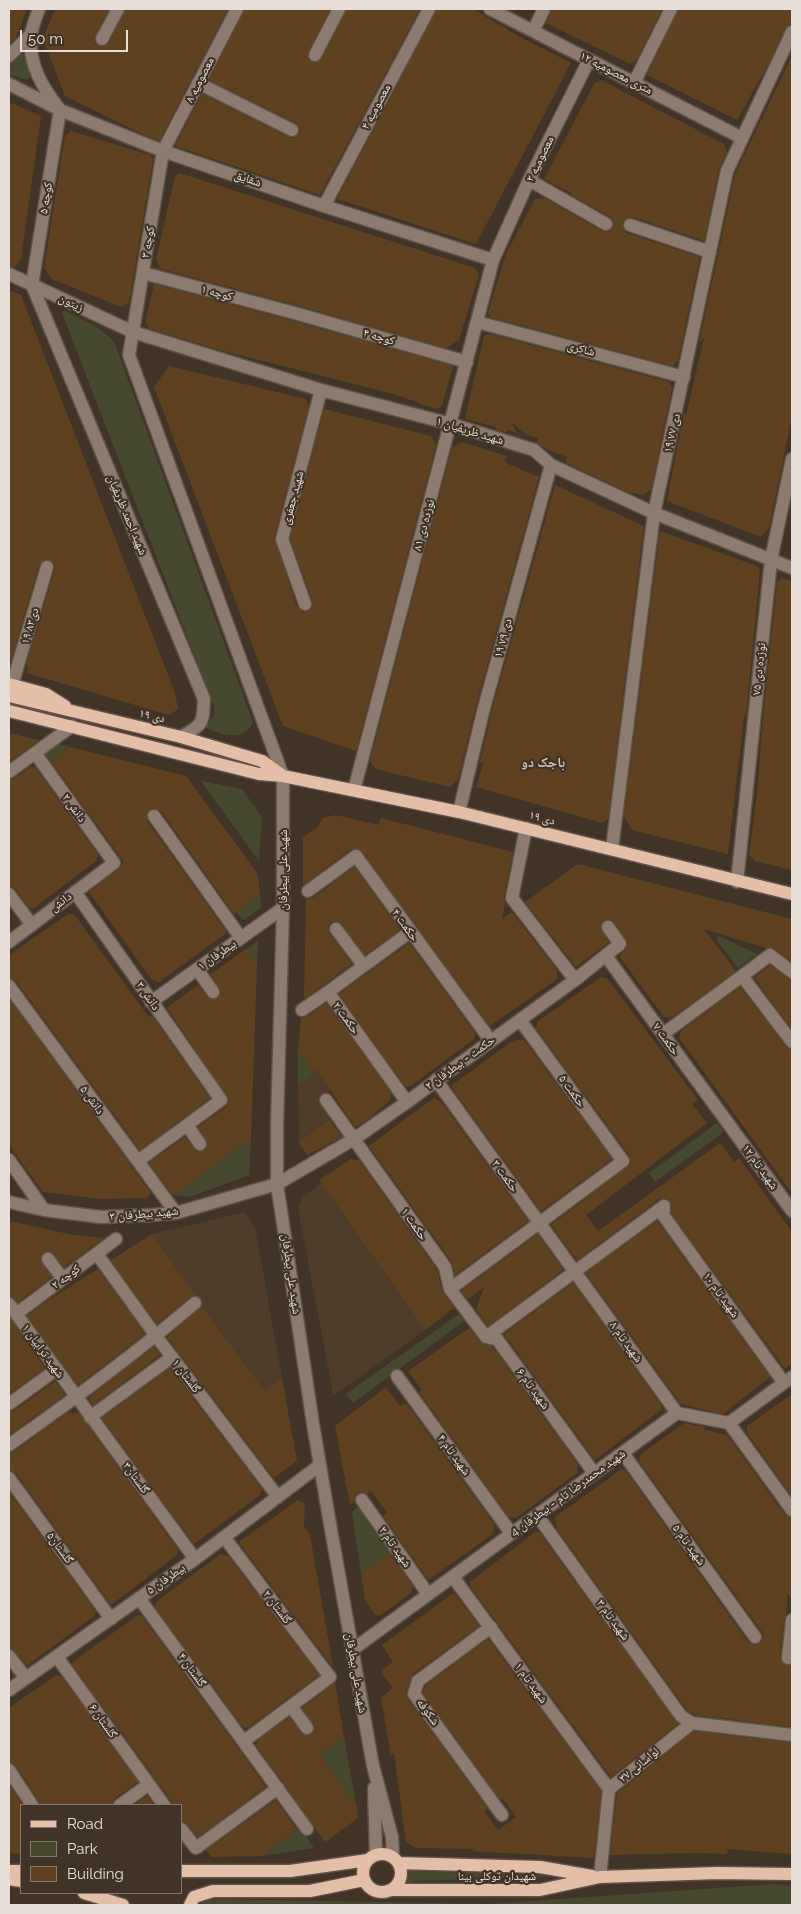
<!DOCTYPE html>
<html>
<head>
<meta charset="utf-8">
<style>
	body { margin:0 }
	#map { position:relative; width:801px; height:1914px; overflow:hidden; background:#413426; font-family:Raleway,sans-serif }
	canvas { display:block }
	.frame { position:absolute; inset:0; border:10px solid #e7dfd7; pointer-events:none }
	.legend { position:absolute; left:20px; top:1804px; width:162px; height:90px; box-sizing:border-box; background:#413426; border:1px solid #83786d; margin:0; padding:6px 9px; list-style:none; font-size:15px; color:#e7dfd7 }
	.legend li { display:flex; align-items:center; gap:10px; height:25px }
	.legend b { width:25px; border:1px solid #83786d }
	.scale { position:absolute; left:20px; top:30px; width:108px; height:22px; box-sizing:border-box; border:2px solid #e7dfd7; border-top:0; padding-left:6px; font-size:15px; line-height:18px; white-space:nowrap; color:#e7dfd7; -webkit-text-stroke:4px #413426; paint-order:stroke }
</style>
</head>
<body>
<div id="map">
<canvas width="801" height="1914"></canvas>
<div class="frame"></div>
<ul class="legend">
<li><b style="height:6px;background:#e4bea7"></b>Road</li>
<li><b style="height:14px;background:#47492e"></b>Park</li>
<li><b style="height:14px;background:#5f4120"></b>Building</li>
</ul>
<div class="scale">50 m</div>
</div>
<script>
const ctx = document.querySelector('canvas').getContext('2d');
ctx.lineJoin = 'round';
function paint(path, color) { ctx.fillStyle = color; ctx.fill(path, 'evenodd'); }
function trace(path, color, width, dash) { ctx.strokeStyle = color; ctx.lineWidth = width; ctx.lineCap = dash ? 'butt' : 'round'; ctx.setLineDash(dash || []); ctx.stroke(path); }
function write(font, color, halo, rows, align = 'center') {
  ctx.font = font + ' Raleway,"Noto Naskh Arabic",sans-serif'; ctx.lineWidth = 4.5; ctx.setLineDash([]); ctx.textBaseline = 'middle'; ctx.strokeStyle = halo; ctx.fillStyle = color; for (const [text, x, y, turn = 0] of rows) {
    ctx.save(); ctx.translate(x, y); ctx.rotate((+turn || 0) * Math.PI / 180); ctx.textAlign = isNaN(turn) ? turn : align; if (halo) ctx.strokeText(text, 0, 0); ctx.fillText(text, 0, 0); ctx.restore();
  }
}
paint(new Path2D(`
	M317,1070L330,1090L324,1095L336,1113L299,1142L298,1086Z
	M321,1183L425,1330L336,1394H333L298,1208L303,1197Z
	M245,1212L255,1227L282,1378L265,1391L201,1304L152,1234Z`), '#4f3d2a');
paint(new Path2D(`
	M23,54L29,55L32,76L26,80L9,74V61Z
	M64,310C80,319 105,328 115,344L253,722C244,742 222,736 206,727L214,715V706L62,313Z
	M54,743L70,747L50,763L43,752Z
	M201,781L242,789L262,817L259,861Z
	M260,894L261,908L244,920L236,912Z
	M719,936L757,954L738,968L716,939Z
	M258,941L257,966L245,950Z
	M298,1050L314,1073L298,1086Z
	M717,1123L724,1132L655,1182L649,1173Z
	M251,1138L249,1175L190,1197L175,1195Z
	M459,1314L464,1321L353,1403L346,1394Z
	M358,1507L390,1553L361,1573L352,1512Z
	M344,1737L356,1805L320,1754Z
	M300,1828L314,1848L262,1856Z
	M408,1868L413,1871L565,1876L414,1881L407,1884Z
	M774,1884L792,1886V1905H201L202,1902L215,1899L489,1904Z`), '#47492e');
paint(new Path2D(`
	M9,9H27L16,37L9,45Z
	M55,9H109L94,39L95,44L102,47L109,43L126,9H228L159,141L138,132L65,96L43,39Z
	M245,9H330L308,52V59L315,63L322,59L347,9H420L320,195L175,146L202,94L288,137L293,138L299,134L300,129L296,123L209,80Z
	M437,9H473L520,37L571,63L476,244L337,199Z
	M552,9H662L638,58L630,64L546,23Z
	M679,9H792V24L788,25L785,29L770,61L737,120L647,75Z
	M792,51V416L769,528L761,537L667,501L684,411L686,416L704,338L699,343L735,174L792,56L790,55Z
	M601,80L724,144L727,152L719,169L704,241L633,217L625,219L622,223L624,230L627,233L700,257L678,361L673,366L490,317L488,312L506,254L535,199L544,198L602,231H610L613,228V220L610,217L570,194H573L544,179L594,84Z
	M9,102L41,116L21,259L14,268L9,266Z
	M71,131L150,155L153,159L129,303L121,307L52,279L44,268L65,136Z
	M180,173L475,268L479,274L459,340L446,348L293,304L161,269L156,259L175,176Z
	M154,284L289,320L453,366L442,406L436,409L397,395L220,350L148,328L146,320Z
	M9,290L21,295L175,693L178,709L169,715L27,673L28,666L26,665L55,569V565L50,559H45L39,565L11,660H9Z
	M490,334L669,382L672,388L651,490L643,495L628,492L566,463L567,457L544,448L537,443L538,438L526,435L511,422L517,433L508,430L506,433L495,429L496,427L465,419L484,336Z
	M169,366L306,399L309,405L274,538L297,607L303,612L311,610L313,602L290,539L324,409L431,436L436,445L356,751L283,726L154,387Z
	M462,442L507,456L504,462L539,477L476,706L458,780L450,787L375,769L370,761L452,448Z
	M555,485L644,526L608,819L602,823L476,787L484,761L479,765L492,710Z
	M660,531L757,566L760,571L746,716H744L728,854L632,830L624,816Z
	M782,578L792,581V870L755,861L749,854L757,794L763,717L777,582Z
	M9,733L17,735L39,740L9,762Z
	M70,747L186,776L258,874L260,894L234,914L161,811L154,808L149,810L146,816L147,821L226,931L225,934L159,982L152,980L89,892L119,869L124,862L51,762Z
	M31,766L35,767L98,855L96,861L34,908H29L16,889L9,886V780L14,779Z
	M336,815L378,825L381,818L513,852L504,896L505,903L502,919L512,912L557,970V979L490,1026L360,849H351L303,885V837L318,827L322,818Z
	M578,864L792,919V962L774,948H766L704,929L736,971L671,1018L664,1017L619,956L627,948L628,943L612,920H604L600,927L609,942L576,967L525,902Z
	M354,867L400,930L365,955L342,924L336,921L332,922L328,926L329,933L352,964L304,999L306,899L313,898Z
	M68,914H74L148,1016L153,1017L210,1098L140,1150L16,981L9,978V955Z
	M409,943L475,1033L474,1039L411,1086L406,1087L339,994Z
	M245,950L257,966L251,1138L175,1195L172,1194L149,1163L185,1137L196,1151L205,1150L208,1143L198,1127L226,1107L229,1100L167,1008L198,985L209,999L218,998L221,991L211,975L212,973Z
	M770,965L787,978L792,980V1029L754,978Z
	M601,977L607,978L698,1100L692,1104L707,1123L586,1215L598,1231L720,1143L734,1162L739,1158L792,1232V1363L785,1369L671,1213L672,1205L668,1199L664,1198L659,1199L577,1260L551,1225L631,1164L630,1156L536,1028L537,1022Z
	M740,987L786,1047L792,1050V1193L679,1038L681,1031Z
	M9,999L151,1193L147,1198L101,1199L43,1192L9,1145Z
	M326,1003L391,1093L390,1100L367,1120L355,1127L317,1070L314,1073L298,1050L301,1018L307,1017Z
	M516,1040H524L612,1159L541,1211L452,1088V1085L511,1042Z
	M434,1098L442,1103L528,1221L455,1275L452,1262L369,1146Z
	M329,1119L342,1137L307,1155L299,1142Z
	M351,1159L359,1160L437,1270L442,1291L454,1308L425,1330L319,1180Z
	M9,1221L73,1235L104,1238L64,1267L52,1252L43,1253L40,1260L52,1277L18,1302L13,1297L9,1296Z
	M657,1221L770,1377L723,1414L681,1404L586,1273Z
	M152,1234L195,1295L190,1297L157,1324L111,1260Z
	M538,1234L563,1270L488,1326L476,1310L484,1287L468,1299L461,1291Z
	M98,1269L145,1334L78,1385L27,1316L50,1299Z
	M573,1283L661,1405V1410L595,1460L504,1334Z
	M202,1306L265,1391L282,1378L297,1461L274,1478L167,1337Z
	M9,1317L45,1368L9,1394Z
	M469,1328L482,1344L492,1346L578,1465L577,1473L516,1518L509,1517L419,1392L422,1390L408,1371Z
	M154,1347L160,1355L93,1405L88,1398Z
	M170,1368L262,1489L260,1495L194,1544L102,1418Z
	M55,1381L65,1395L9,1435V1412L14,1411Z
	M386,1387L400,1406L406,1403L494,1524L493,1534L430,1579L427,1578L383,1516L387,1512L371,1491L367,1494L362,1492L358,1493L354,1497V1502L350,1505L335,1426Z
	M792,1394V1496L747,1433V1426Z
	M67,1413H79L178,1550L177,1555L111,1605L16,1473L9,1470V1453L14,1452Z
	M684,1423L706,1427L703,1429L727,1435L785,1515L792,1518V1600L787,1593L786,1615L784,1619L780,1657L784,1665H792V1727L695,1715L687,1710L557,1529L555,1517L622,1469L626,1471L748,1642L755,1645L760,1643L763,1637L762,1632L639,1461L640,1455Z
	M9,1492L96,1612L94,1616L28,1665L25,1664L15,1651L9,1648Z
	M298,1500L305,1503L304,1526L310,1535L333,1667L239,1543L240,1541Z
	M535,1532H539L678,1724L611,1777L470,1586V1582Z
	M390,1553L413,1586L411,1593L381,1615H375L365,1600L361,1573Z
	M221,1554L228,1556L319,1675L248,1728L243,1727L155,1607L157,1601Z
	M452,1594L456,1595L479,1626L413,1674L406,1692L407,1698L487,1808L484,1811L498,1830L516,1817L502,1798L500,1799L423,1693L425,1686L488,1639L601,1791L594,1858L471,1851L475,1849L416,1848L406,1842L394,1753L391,1755L381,1698L393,1688L382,1674L383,1669L393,1662L382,1645Z
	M138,1615L142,1616L266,1787L198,1837L187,1824L181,1821V1805H172L171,1800L71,1663Z
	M56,1675L61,1676L138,1782L115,1798L112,1805H40L39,1801L16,1766L9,1762V1708Z
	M335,1683L344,1737L320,1754L356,1805L358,1818L325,1842L256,1745L257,1741L289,1717L303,1735L312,1734L315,1727L302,1708Z
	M694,1731L792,1743V1854L728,1849L727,1854L694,1853L610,1855L617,1793Z
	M9,1784L22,1805L21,1854L9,1853Z
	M147,1796L154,1805H134Z
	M276,1800L297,1830L262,1856L211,1857L206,1850Z`), '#5f4120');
const minor = new Path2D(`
	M39,9C36,17 32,27 31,35C28,65 43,88 60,110L32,285L204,699C203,725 203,724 181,737
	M237,9L163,151L129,355L283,776V908L277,1126V1184L313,1424L330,1524L373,1766L392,1837L393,1857
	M490,9L742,138
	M533,31L544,9
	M102,39L118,9
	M315,55L339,9
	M9,56L31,34
	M198,83L292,130
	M634,83L671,9
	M9,84L60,110L163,151L324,206L493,260
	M529,180L606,224
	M324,206L429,9
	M630,225L710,252
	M143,273L291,312L467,362
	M9,274L133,332L321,390L451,424L534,450L551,465L654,513L792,568
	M477,322L684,377
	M305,604L282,539L321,390
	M12,685L47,567
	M9,772L72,726
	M354,790L493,260L529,180L589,60
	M459,812L484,708L551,465
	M154,816L241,938
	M526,828L512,898L575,980
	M612,849L654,513L727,171L792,32
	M737,882L771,560L792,459
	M308,891L356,856L491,1041
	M75,892L221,1100L138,1161
	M9,894L32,925
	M336,929L363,965
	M9,942L114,863L35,753
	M606,956L792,1211
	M197,969L213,992
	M792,972L770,955L742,976L792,1042
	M9,986L176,1213
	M151,1002L283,908
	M302,1010L328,992
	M663,1034L742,976
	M436,1080L677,1413
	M326,1100L445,1267L450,1289L486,1337L497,1339L594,1473
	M407,1102L328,992L410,932
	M187,1125L200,1144
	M9,1160L44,1210
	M9,1202L44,1210L101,1217L152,1215L176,1213L277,1184L354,1139L407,1102L575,980L620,944L608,927
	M664,1206L663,1215L784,1383
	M97,1254L156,1336L278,1497
	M48,1259L63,1279
	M450,1289L623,1161L520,1020
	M9,1304L195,1559
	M16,1314L116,1239
	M486,1337L664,1206
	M397,1376L511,1533
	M9,1404L57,1369
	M90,1417L172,1357
	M729,1423L792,1510
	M9,1445C73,1400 135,1354 195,1303
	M623,1453L755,1637
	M9,1478L111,1619
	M362,1500L428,1594
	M537,1515L681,1716L692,1723L792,1735
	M224,1537L330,1677L244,1741
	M453,1577L609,1789
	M139,1598L307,1829
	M491,1627L418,1681L414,1694L502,1815
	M352,1650L677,1413L729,1423L792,1377
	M9,1656L26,1678
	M57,1657L164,1805
	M788,1658L792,1620
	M9,1690L195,1559L320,1465
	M291,1706L307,1728
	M9,1770L32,1805
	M374,1788L376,1855
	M120,1805L148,1785
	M181,1829L196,1848L278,1788
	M600,1877L609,1789L692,1723`);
const major = new Path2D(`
	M9,684L46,694L65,706
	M9,696L181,737L262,761L283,776
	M9,711L259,774L283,776L459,812L792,894
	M363 1873a19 19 0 1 1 38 0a19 19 0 1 1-38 0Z
	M398,1863L540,1867L592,1876
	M9,1871H21
	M181,1871H290L368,1860
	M9,1879L21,1881
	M392,1890H540L600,1877L717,1873L792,1874
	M84,1893L123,1905
	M190,1905L194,1897L213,1891H310L364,1880`);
trace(minor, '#5f5346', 15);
trace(major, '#5f5346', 15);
trace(minor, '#8d7b70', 12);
trace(major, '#e4bea7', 12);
write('12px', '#e7dfd7', '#413426', [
	["۱۲ متری معصومیه",616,73,27],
	["معصومیه ۸",200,80,-63],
	["معصومیه ۴",376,107,-62],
	["معصومیه ۲",540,159,-64],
	["شقایق",248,179,19],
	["کوچه ۵",46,198,-81],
	["کوچه ۳",148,242,-80],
	["کوچه ۱",217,293,15],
	["زيتون",71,303,25],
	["کوچه ۴",379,337,16],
	["شاکری",581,349,15],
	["شهید ظریفیان ۱",470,431,17],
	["۱۹ دی ۷۷",672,433,-77],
	["شهید جعفری",293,498,-75],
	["شهید احمد ظریفیان",127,515,67],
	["نوزده دی ۸۱",424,525,-75],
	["۱۹ دی۸۳",30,626,-74],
	["۱۹ دی ۷۹",503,638,-75],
	["نوزده دی ۷۵",759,669,-84],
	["۱۹ دی",152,716,13],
	["۲ دانش",74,808,54],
	["۱۹ دی",542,818,14],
	["شهید علی بیطرفان",283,870,-90],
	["دانش",61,902,-37],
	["حکمت ۴",405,925,54],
	["بیطرفان ۱",217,955,-35],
	["دانش ۳",148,996,55],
	["حکمت ۲",346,1018,54],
	["حکمت ۷",666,1039,54],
	["حکمت - بیطرفان ۲",460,1063,-36],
	["حکمت ۵",572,1091,54],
	["دانش ۵",92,1100,54],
	["شهید تام ۱۲",760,1167,54],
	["حکمت ۳",505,1176,54],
	["شهید بیطرفان ۳",144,1214,-5],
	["حکمت ۱",414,1224,55],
	["شهید علی بیطرفان",291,1274,82],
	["کوچه ۲",66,1277,-37],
	["شهید تام ۱۰",721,1295,54],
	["شهید تام ۸",626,1342,54],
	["شهید ترابیان ۱",43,1351,54],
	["گلستان ۱",186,1376,53],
	["شهید تام ۶",533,1389,54],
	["شهید تام ۴",454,1455,54],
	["گلستان۳",136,1478,54],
	["شهید محمدرضا تام - بیطرفان 4",568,1493,-36],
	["شهید تام ۵",689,1545,54],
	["شهید تام ۲",395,1547,55],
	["گلستان۵",60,1548,54],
	["بیطرفان ۵",166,1579,-35],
	["گلستان ۲",277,1607,53],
	["شهید تام ۳",613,1620,54],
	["گلستان ۴",192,1670,54],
	["شهید علی بیطرفان",356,1673,80],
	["شهید تام ۱",531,1683,54],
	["شکوفه",428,1712,54],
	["گلستان ۶",103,1721,55],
	["لواسانی ۳۷",639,1765,-39],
	["شهیدان توکلی بینا",497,1876]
]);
write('bold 14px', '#d2c1b1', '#413426', [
	["باجک دو",543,763]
]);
</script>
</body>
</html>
